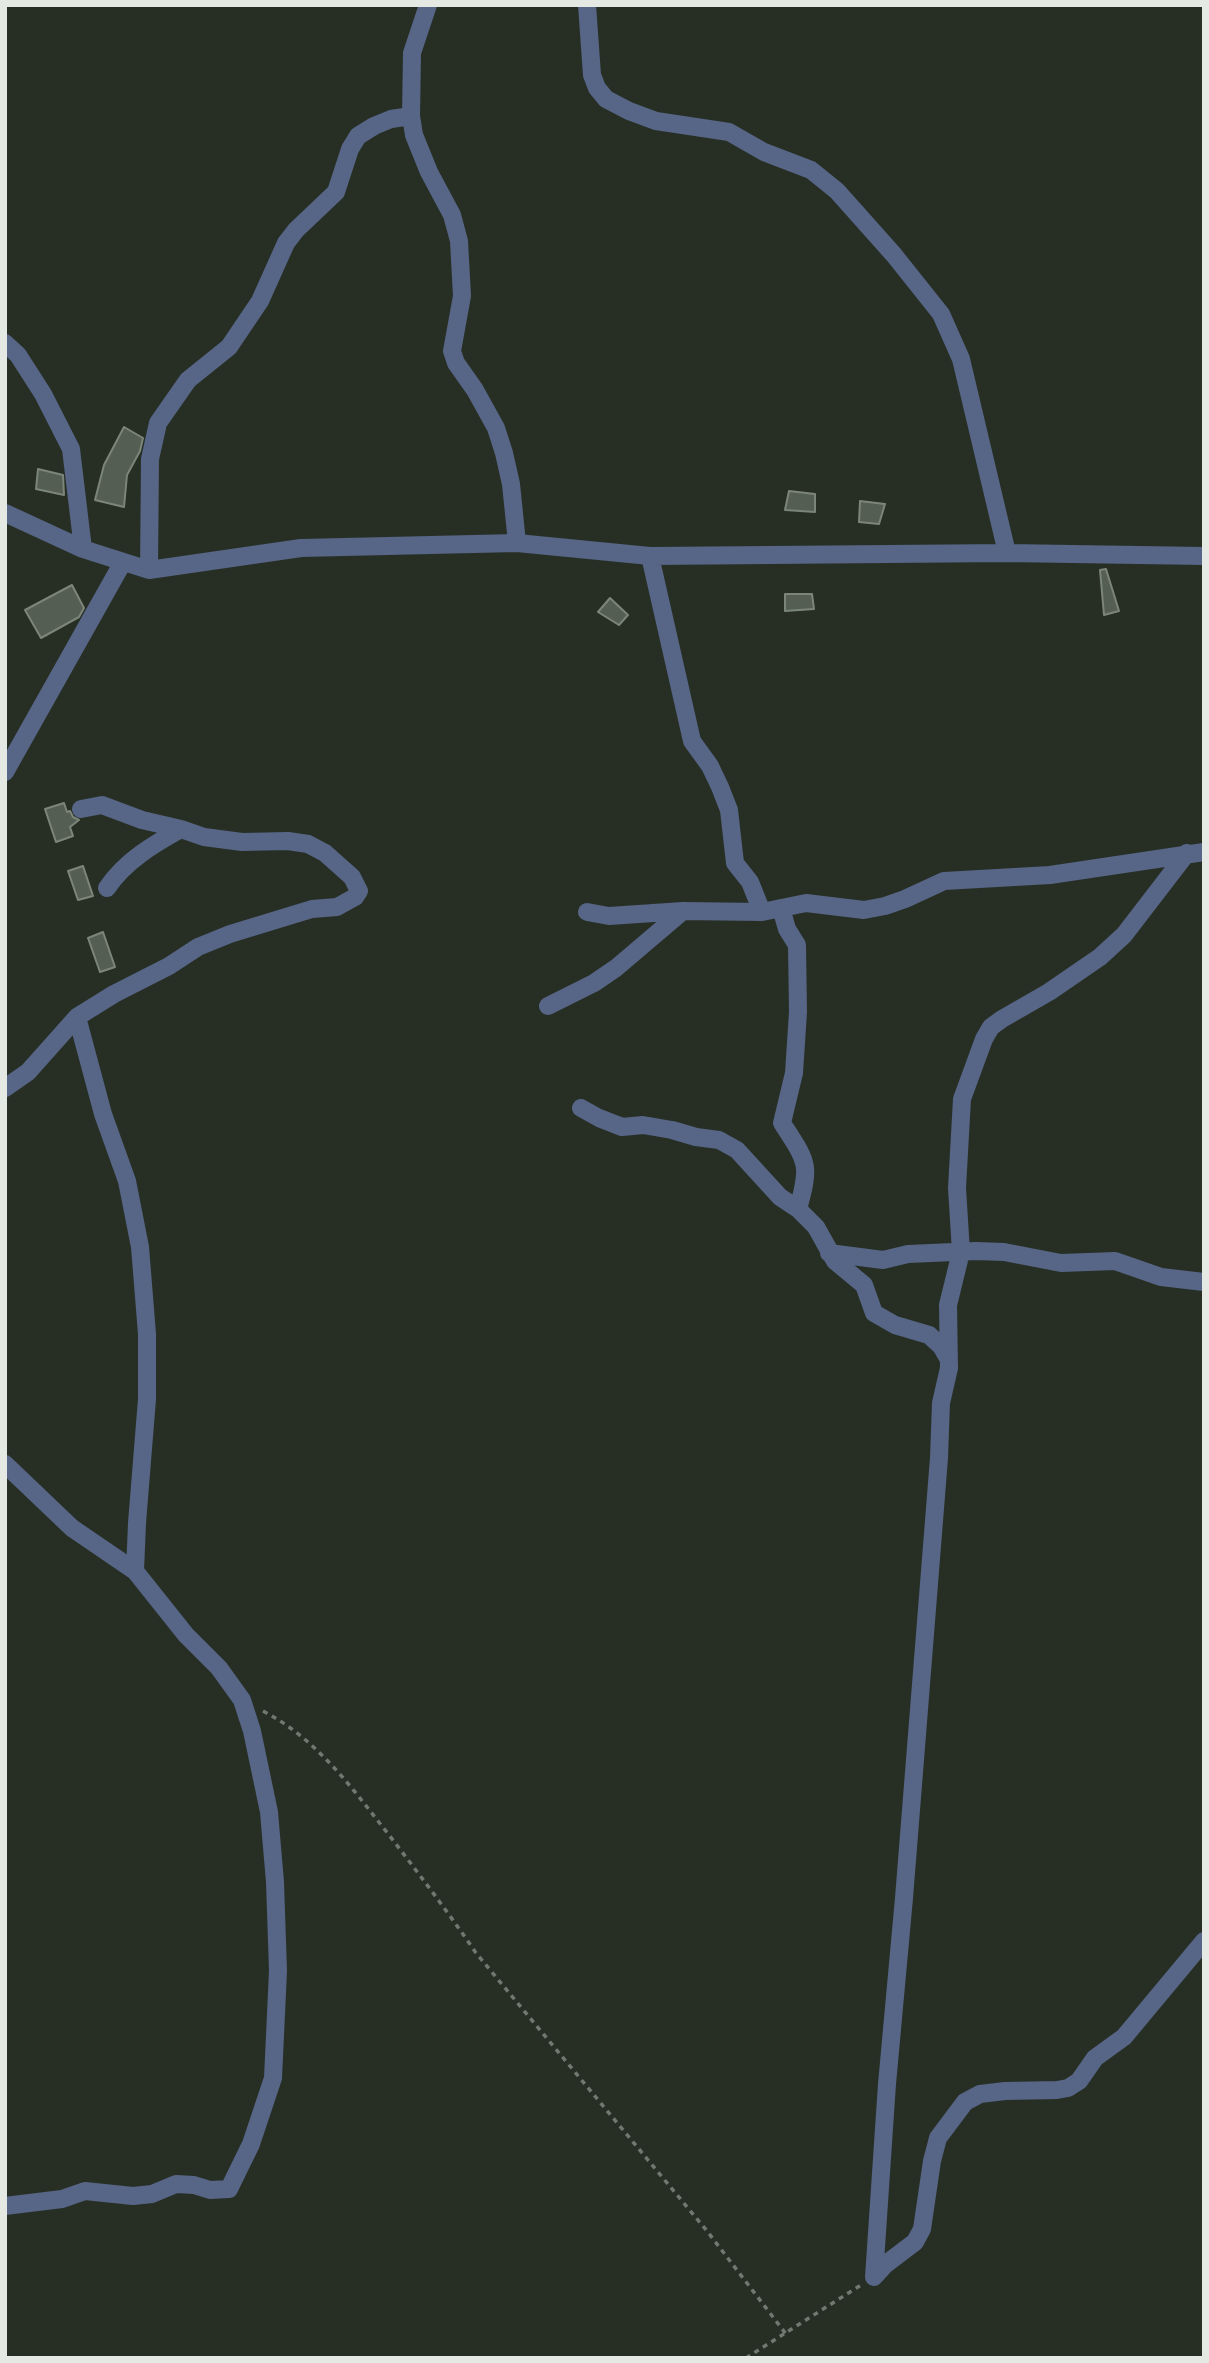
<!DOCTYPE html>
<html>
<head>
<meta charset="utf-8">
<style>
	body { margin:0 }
	#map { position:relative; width:1209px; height:2363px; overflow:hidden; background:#272f25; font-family:"Nunito Sans",sans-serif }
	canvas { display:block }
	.frame { position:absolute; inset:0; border:7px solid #e4eae3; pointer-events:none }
</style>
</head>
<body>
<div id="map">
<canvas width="1209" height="2363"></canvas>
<div class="frame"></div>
</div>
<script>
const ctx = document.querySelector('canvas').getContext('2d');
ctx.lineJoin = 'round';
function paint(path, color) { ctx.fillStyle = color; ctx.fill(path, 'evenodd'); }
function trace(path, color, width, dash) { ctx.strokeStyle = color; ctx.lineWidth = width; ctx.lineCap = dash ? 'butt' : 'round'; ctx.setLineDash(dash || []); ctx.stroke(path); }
const building = new Path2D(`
	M124,427L143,438L140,451L127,475L124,507L95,500L104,465Z
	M38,469L63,475L64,495L36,489Z
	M789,491L815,494V512L785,510Z
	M860,501L885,504L879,524L859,522Z
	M1106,569L1119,611L1104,615L1100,570Z
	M72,585L84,608L79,617L41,638L25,610Z
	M785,594H812L814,609L785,611Z
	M610,598L628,615L619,625L598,612Z
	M64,803L67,812L70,811L73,817L79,820L70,827L73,836L56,842L45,809Z
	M83,866L93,896L78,900L68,871Z
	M103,932L115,967L100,972L88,938Z`);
paint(building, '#555e53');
trace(building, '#7b8579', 2);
trace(new Path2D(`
	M263,1711C318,1740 351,1787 389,1835C419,1874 448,1912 476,1953L707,2231L786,2334
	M746,2358L861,2285`), '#71786f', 3.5, [5, 5]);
trace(new Path2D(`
	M428,5L412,53L411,116L414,135L429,172L452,215L459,241L462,296L452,351L456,363L475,390L496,428L504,453L511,484L517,543
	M587,5L592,75L597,88L606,99L629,111L656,121L729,132L764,152L811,170L837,191L894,255L941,314L961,359L1007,553
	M5,343L18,355L43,394L71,449L83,549
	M5,513L83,549L149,570L301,548L517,543L650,556L1007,553L1204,556
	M650,556L692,741L710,766L720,787L729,810L735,863L750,882L762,912
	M149,570L150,459L158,423L188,380L229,347L260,301L286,243L296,230L336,192L350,149L358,136L374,126L391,119L411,116
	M5,772L123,562
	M81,809L102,805L142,820L181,829
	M781,908L787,929L797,945L798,1012L794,1073L782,1123C807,1162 811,1163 798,1209
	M587,912L609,916L683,911
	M548,1006L594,983L616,968L683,911L762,912L806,903L864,910L885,906L905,899L944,881L1050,875L1204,852
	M77,1017L103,1114L127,1181L140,1247L147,1334V1399L137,1523L135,1571
	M5,1088L28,1072L77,1017L114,994L169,966L198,947L230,934L312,909L337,907L355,897L359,891L352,877L325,853L308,844L288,841L242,842L204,837L181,829C154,844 125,861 107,888
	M581,1108L599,1118L622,1127L643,1125L672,1130L696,1137L719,1140L737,1150L780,1197L798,1209L816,1227L835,1261L864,1285L874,1313L895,1325L929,1335L941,1346L948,1358
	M829,1253L883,1260L908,1254L976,1251L1004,1252L1061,1263L1115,1261L1161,1277L1204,1282
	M5,1464L72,1528L135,1571L186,1635L219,1668L242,1700L252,1731L269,1812L275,1882L278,1971L273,2078L251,2144L229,2189L210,2190L194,2185L176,2184L152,2194L133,2196L85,2191L62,2199L5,2206
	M874,2277L887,2084L904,1898L939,1458L941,1403L949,1368L948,1305L961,1252L957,1188L962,1099L984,1039L991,1027L1002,1019L1049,992L1100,957L1124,935L1187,853
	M874,2277L886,2264L915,2242L922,2229L932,2161L938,2138L965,2102L980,2094L1005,2091L1057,2090L1068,2088L1079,2081L1095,2058L1124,2037L1204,1941`), '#576586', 18);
</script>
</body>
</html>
